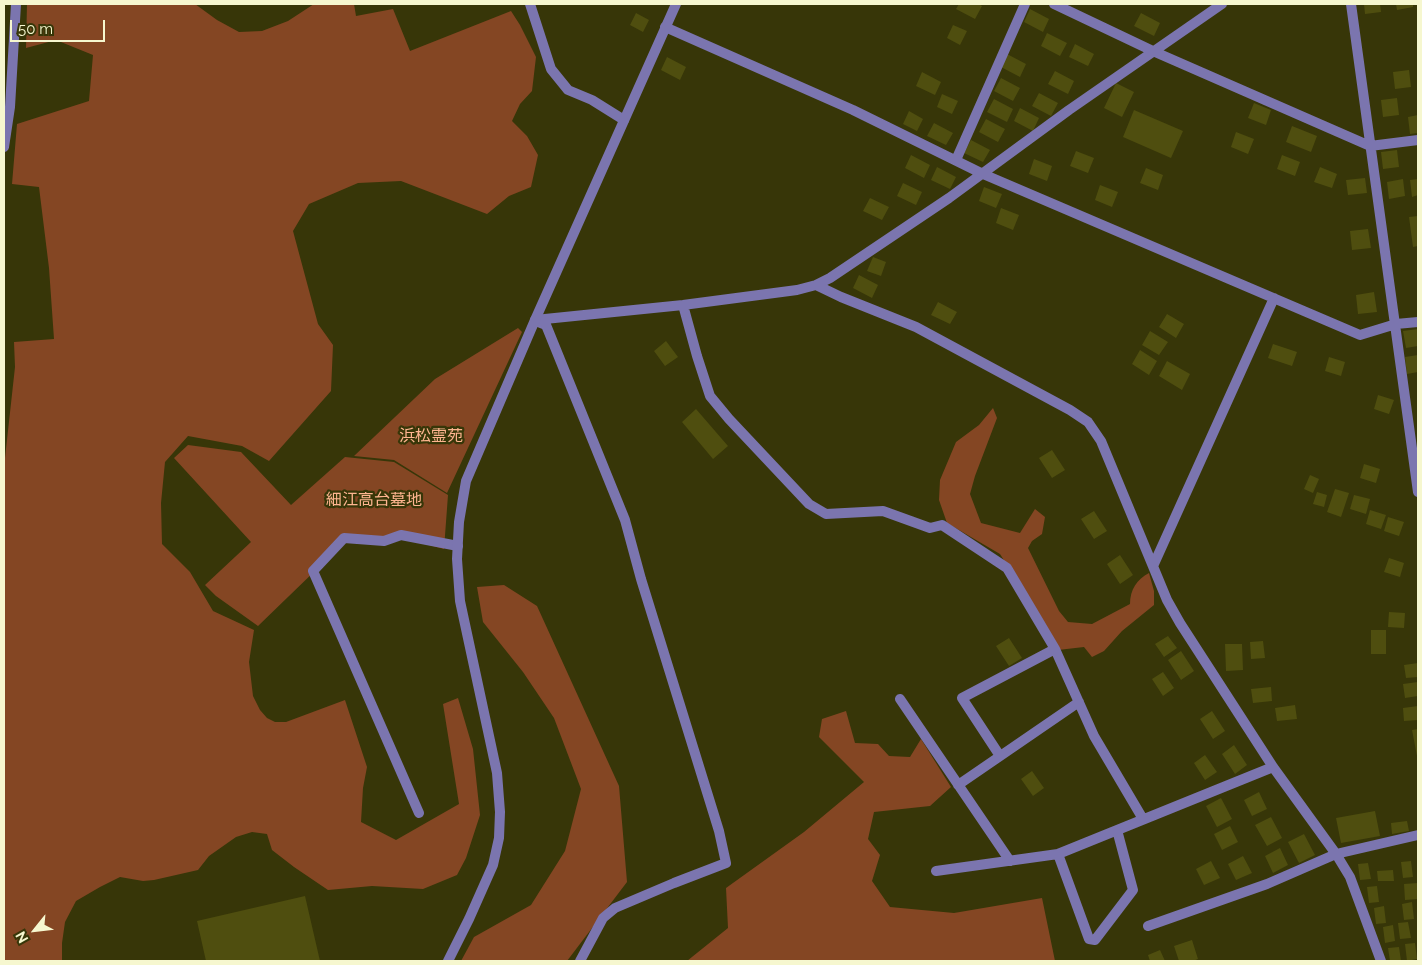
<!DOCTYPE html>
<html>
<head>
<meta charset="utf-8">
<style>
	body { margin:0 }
	#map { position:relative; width:1422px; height:965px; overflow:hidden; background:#373608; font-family:Raleway,sans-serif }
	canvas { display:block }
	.frame { position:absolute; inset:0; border:5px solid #f6f7cf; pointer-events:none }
	.north { position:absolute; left:10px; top:905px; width:50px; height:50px; -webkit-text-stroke:4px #373608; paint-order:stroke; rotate:241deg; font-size:14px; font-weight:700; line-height:20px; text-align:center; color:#f6f7cf }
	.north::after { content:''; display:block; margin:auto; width:18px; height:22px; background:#f6f7cf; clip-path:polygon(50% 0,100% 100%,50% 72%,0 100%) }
	.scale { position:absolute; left:10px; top:20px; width:95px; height:22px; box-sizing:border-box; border:2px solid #f6f7cf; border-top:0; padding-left:6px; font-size:15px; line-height:18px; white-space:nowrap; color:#f6f7cf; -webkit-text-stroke:4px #373608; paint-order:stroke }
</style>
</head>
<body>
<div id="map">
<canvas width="1422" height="965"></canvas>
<div class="frame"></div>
<div class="north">N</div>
<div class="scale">50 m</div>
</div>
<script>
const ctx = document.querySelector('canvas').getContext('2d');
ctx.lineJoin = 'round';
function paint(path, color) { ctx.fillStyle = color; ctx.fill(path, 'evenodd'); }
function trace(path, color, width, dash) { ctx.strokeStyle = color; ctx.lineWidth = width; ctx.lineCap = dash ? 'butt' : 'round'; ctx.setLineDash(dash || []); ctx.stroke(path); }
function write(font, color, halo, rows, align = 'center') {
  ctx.font = font + ' Raleway,"Noto Sans JP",sans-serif'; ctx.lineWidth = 4.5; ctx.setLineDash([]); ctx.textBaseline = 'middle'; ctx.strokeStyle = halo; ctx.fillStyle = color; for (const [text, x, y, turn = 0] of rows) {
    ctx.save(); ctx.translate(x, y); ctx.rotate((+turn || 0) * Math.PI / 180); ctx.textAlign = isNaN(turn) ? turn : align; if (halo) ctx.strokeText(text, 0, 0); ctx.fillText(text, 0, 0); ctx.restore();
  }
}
paint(new Path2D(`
	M27,4H195L217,20L239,32L262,31L288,21L314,4H354L356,16L393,9L410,51L511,11L520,25L536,57L532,91L520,104L512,121L527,136L538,155L531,187L509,196L487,214L401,181L358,183L309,204L293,231L318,324L333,345L331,391L269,461L242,446L188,436L165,462L161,503L162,544L190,572L213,611L254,630L249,662L253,696L260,710L267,718L275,722H286L345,700L367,767L363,788L361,822L396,840L459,804L443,704L458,698L473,749L480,815L466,858L457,875L423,889L372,886L328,890L294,867L272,850L267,834L252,832L236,837L209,856L198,870L154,880L143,881L120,877L100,887L76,901L65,922L62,943V961H4V467L15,367L14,342L54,339L49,268L39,187L12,184L17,124L89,101L93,55L56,40L26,48Z
	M518,328L522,332L447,493L394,460L354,456L435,379Z
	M993,408L997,418L975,476L970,494L981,523L1020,533L1035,509L1045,517L1042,534L1032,541L1028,548L1059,611L1068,622L1092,624L1130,604C1130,590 1137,579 1149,573L1154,591V605L1122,631L1104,651L1092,657L1084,647L1058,650L1043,622L1000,554L947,523L939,500L940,480L956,442L979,425Z
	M188,445L241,452L291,505L345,457L394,462L448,495L444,549L399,537H350L258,626L216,596L205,585L251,542L174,458Z
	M504,585L537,606L619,786L627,882L567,961H461L474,937L531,905L565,851L581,789L554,718L523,672L483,622L477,587Z
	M846,711L855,743L878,744L889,756L910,757L921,739L951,787L930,806L874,812L868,839L880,855L872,881L890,907L954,913L1042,898L1055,961H687L728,928L726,888L804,832L864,782L819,737L822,719Z`), '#844623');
paint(new Path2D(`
	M959,4H978L982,6L975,19L956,9Z
	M1364,4H1380L1381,12L1365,14Z
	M1396,4H1413V7L1397,10Z
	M1030,9L1049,19L1043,32L1024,22Z
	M636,13L649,20L643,32L630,25Z
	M1141,13L1160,23L1154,36L1134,26Z
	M953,25L967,31L960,45L947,38Z
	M1047,33L1067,43L1060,56L1041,46Z
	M1075,44L1094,54L1088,66L1069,57Z
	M1007,54L1026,64L1020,77L1001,67Z
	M667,57L686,67L680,80L661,70Z
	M1409,70L1411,87L1395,89L1393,72Z
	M1055,71L1074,81L1068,94L1048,84Z
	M922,72L941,82L935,95L916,86Z
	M1001,78L1020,88L1013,101L994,91Z
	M1116,83L1134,92L1122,117L1104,108Z
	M1039,93L1058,103L1051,116L1032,106Z
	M942,94L958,101L952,114L937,107Z
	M1397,98L1399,115L1383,117L1381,100Z
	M994,99L1013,109L1007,122L987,112Z
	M1254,103L1271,110L1266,125L1248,118Z
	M1020,108L1039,118L1033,131L1014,121Z
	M1134,110L1183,131L1171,158L1123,137Z
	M909,111L923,119L917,131L903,124Z
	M1418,115V133L1410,134L1408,117Z
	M986,119L1005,129L998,142L979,132Z
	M934,123L953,133L946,145L927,136Z
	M1292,126L1317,136L1311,152L1286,142Z
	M1236,132L1254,139L1248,154L1231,147Z
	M971,140L990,150L983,162L964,153Z
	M1397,150L1399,167L1383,169L1381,152Z
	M1076,151L1094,158L1088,173L1070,166Z
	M911,155L930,165L924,178L905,168Z
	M1282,155L1300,162L1295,176L1277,169Z
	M1034,159L1052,166L1047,181L1029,174Z
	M937,167L956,177L950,189L931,180Z
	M1320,167L1337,174L1332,188L1314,182Z
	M1146,168L1163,175L1158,190L1140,183Z
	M1365,178L1367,193L1348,195L1346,180Z
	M1403,179L1405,196L1389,199L1387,182Z
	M1418,179V195L1412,197L1410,180Z
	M903,183L922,192L916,205L897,196Z
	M1100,185L1118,192L1112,207L1095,200Z
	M984,187L1002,194L996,208L979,201Z
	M870,198L889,207L882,220L863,211Z
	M1001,208L1019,215L1013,230L996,223Z
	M1418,216V246L1413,247L1409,217Z
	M1368,229L1371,248L1352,250L1350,231Z
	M873,257L886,262L881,276L867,271Z
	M859,275L878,285L872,298L853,288Z
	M1374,292L1377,312L1358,314L1356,295Z
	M938,302L957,312L950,324L931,315Z
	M1167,314L1184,324L1176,338L1159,327Z
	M1418,329V346L1406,348L1403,331Z
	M1150,331L1168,342L1159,355L1142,345Z
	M666,341L678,357L665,366L654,351Z
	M1273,344L1297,352L1292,366L1268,358Z
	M1140,350L1157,361L1149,375L1132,364Z
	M1418,355V372L1407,374L1405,357Z
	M1329,357L1345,362L1341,376L1325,371Z
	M1167,361L1190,374L1182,390L1159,376Z
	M1378,395L1394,400L1389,414L1374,409Z
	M696,409L728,446L713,459L682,422Z
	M1052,450L1065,470L1052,478L1039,458Z
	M1364,464L1380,469L1376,483L1360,478Z
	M1310,475L1319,479L1313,493L1304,489Z
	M1335,489L1349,493L1341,517L1327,512Z
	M1317,492L1327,495L1324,507L1313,504Z
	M1354,495L1370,499L1366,514L1350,509Z
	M1370,510L1386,515L1381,529L1366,524Z
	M1094,511L1107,531L1094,539L1081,519Z
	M1388,517L1404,522L1399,536L1384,531Z
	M1120,555L1133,575L1120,584L1107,564Z
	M1389,558L1404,563L1400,577L1384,572Z
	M1389,612L1405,613L1404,628L1388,627Z
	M1371,630H1386V654H1371Z
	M1168,636L1177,648L1164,657L1155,644Z
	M1009,638L1022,658L1009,666L996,646Z
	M1263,641L1265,658L1251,659L1250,642Z
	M1225,644H1242L1243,670L1226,671Z
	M1181,651L1194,671L1181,680L1168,660Z
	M1418,663V677L1406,678L1404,665Z
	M1163,672L1174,688L1163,696L1152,679Z
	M1418,682V696L1405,698L1403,684Z
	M1271,687L1272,701L1253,703L1251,689Z
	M1295,705L1297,719L1277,721L1275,708Z
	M1418,706V720L1404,721L1403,708Z
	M1212,711L1225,731L1213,739L1200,719Z
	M1418,729V756H1417L1412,730Z
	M1234,745L1247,765L1235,774L1222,754Z
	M1205,755L1217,772L1205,780L1194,763Z
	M1032,771L1044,788L1033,796L1021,779Z
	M1259,792L1267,809L1252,816L1244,800Z
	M1221,798L1232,819L1217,827L1206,806Z
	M1375,811L1380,836L1341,843L1336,818Z
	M1271,817L1282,838L1267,846L1255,825Z
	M1407,821L1409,831L1392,834L1391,823Z
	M1230,826L1238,842L1222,850L1214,834Z
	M1304,834L1315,855L1299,863L1288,842Z
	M1280,848L1288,865L1273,873L1265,856Z
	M1243,856L1252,873L1236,880L1228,864Z
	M1211,861L1220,878L1204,885L1196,869Z
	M1411,861L1413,877L1403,878L1401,862Z
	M1368,863L1371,879L1360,880L1358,864Z
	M1393,870L1394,881H1378L1377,871Z
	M1418,883V899L1405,900L1404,884Z
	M1377,886L1379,902L1369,903L1367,887Z
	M305,896L320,961H206L197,921Z
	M1412,902L1414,919L1404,920L1402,904Z
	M1384,906L1386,923L1376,924L1374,908Z
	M1408,922L1411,938L1400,939L1398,923Z
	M1393,925L1395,941L1385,943L1383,927Z
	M1192,940L1198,959L1193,961H1179L1174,946Z
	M1415,943L1417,959L1407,961L1405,944Z
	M1399,947L1401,961H1390L1388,948Z
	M1160,950L1165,961H1150L1148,955Z`), '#4f4e0f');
trace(new Path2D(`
	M530,4L551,69L568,90L592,100L624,120
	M1054,4L1155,52L1370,146L1418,140
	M1351,4L1418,492
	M665,27L853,110L983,174L1360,335L1396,324L1418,322
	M956,160L1025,4
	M816,285L830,278L949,198L1069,110L1222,4
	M683,305L697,356L710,396L729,419L809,504L826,514L883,511L930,528L942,525L1007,568L1055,649L1094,736L1143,819
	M535,320L683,305L797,290L816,285L841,297L916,327L1070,410L1088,422L1101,441L1167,600L1180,623L1273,767L1336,854L1267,884L1148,926
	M536,321L546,325L625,520L641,579L719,831L726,863L674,883L615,908L603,918L580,961
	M1154,564L1274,298
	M900,699L1010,861
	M1000,756L962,698L1055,649
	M958,785L1079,702
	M419,813L313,571L344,538L384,541L401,535L458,546
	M1058,854L1089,939L1095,940L1133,890L1117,830
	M936,871L1058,854L1273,767
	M1381,961L1350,877L1336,854L1418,835`), '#7b75af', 10);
trace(new Path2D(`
	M4,147L10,107L16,4
	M448,961L469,919L493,865L499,838L500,812L497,773L460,601L457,559L459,522L466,481L535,320L676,4`), '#7b75af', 10);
write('16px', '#feb590', '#373608', [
	["浜松霊苑",431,436],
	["細江高台墓地",374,500]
]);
</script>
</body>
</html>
